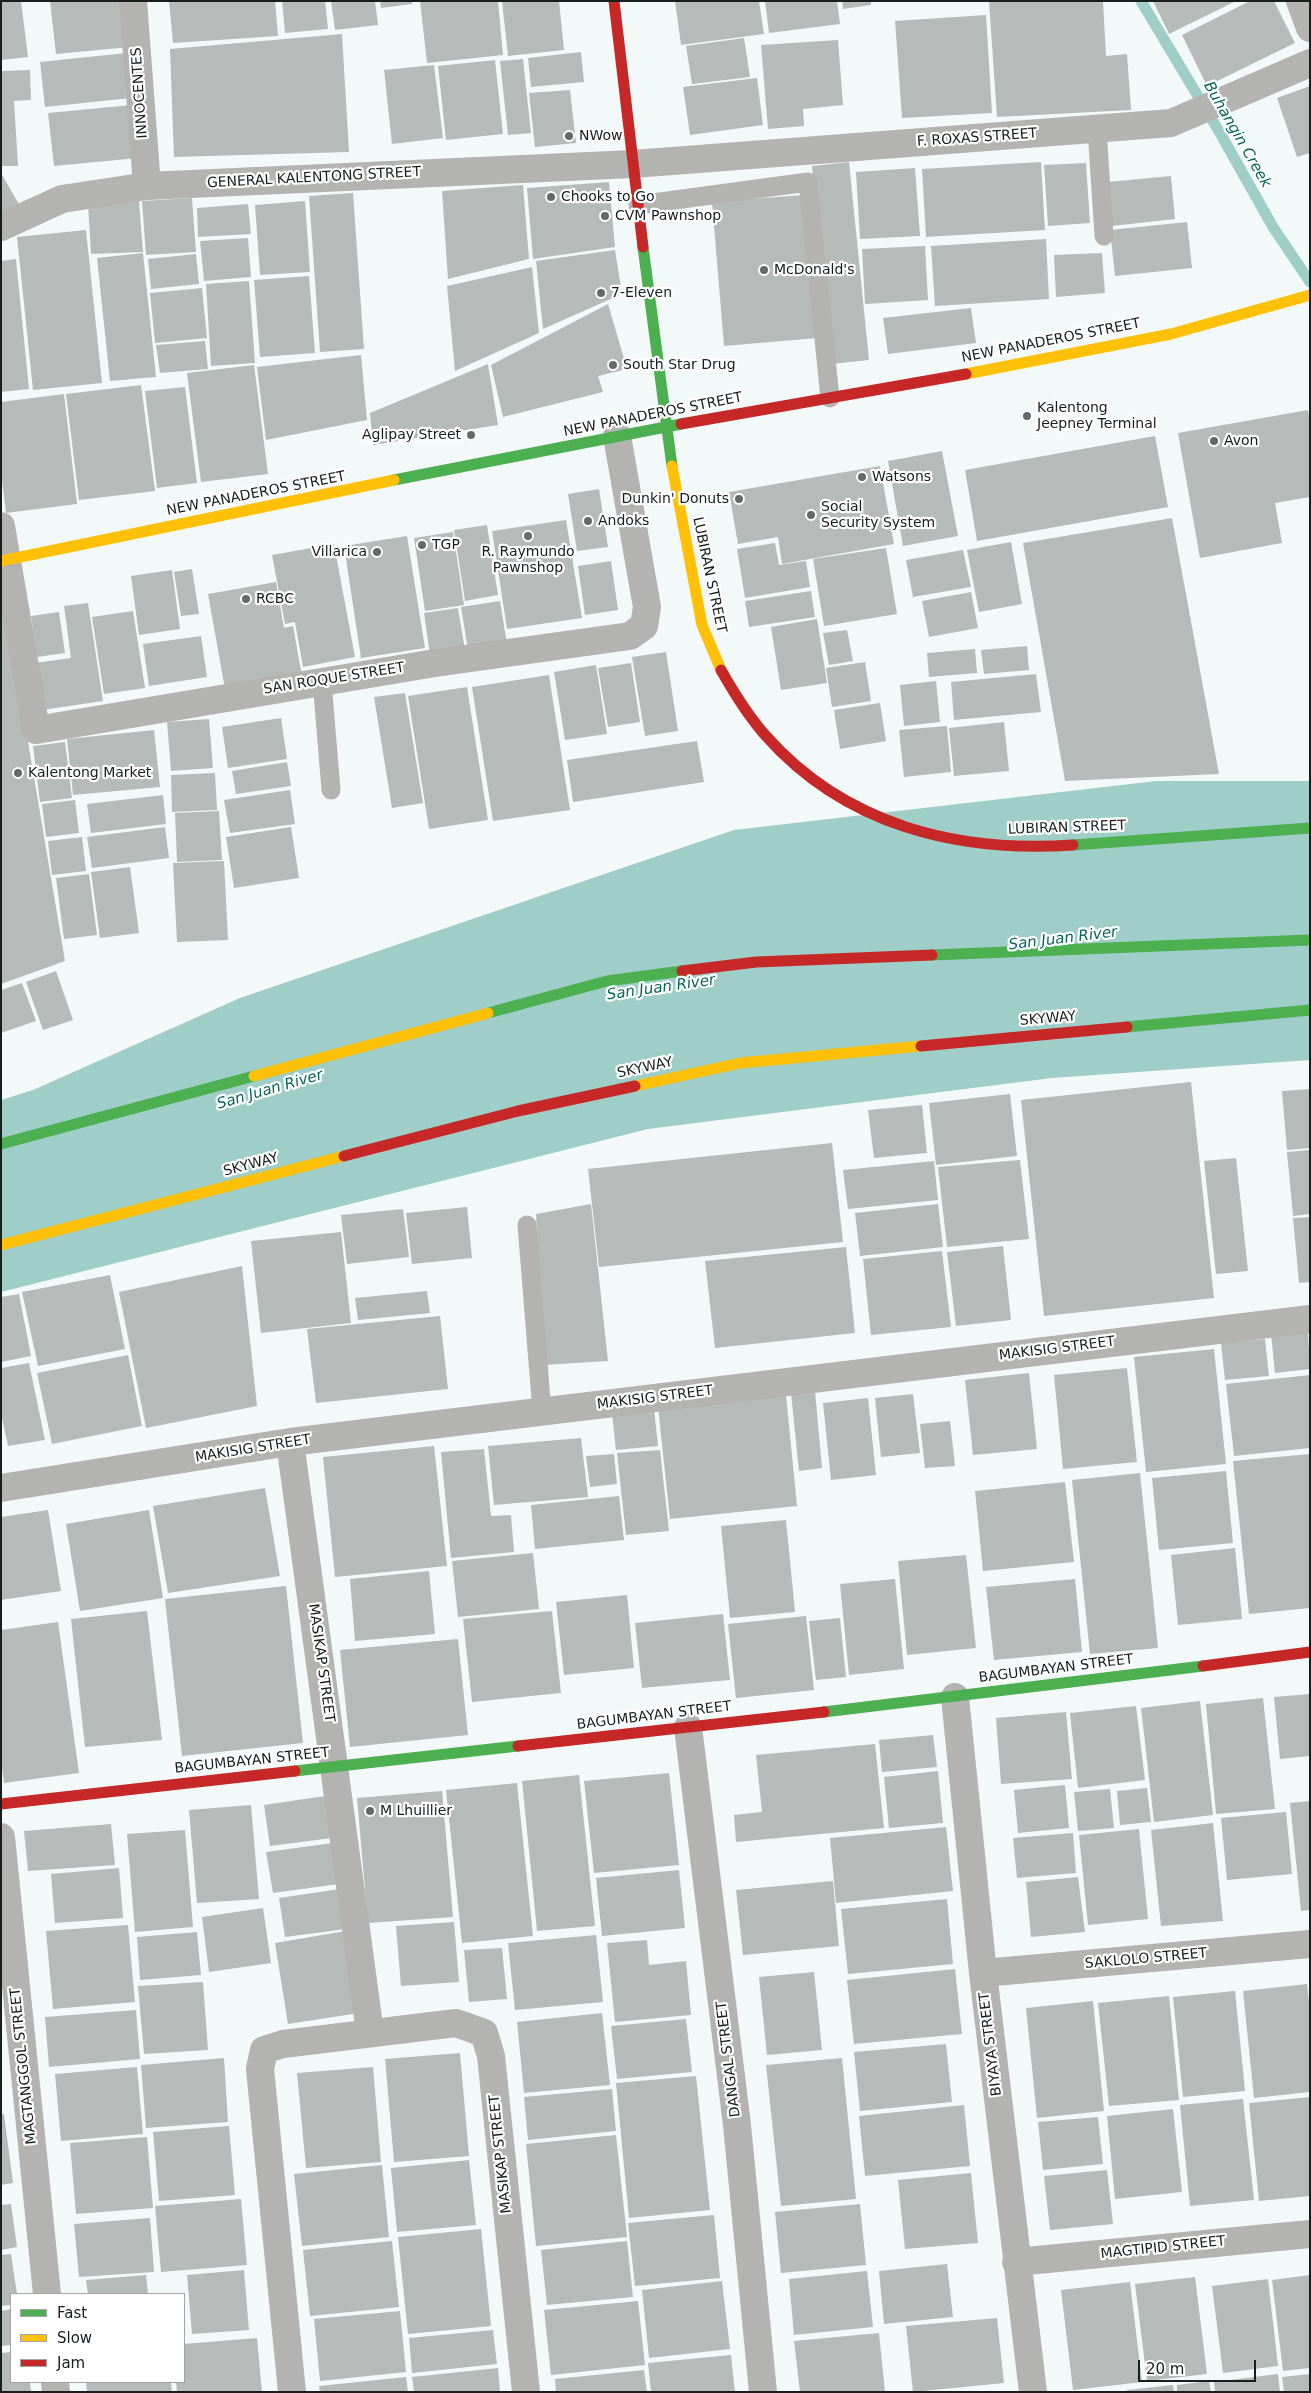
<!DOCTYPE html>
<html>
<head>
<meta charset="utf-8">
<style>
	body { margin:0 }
	#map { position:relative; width:1311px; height:2393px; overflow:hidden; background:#f3f9f8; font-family:"DejaVu Sans",sans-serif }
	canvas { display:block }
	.frame { position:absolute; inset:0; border:2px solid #191d1c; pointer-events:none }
	.legend { position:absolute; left:10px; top:2293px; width:175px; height:90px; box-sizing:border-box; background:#fff; border:1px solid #a3a5a4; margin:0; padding:6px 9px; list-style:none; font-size:15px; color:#191d1c }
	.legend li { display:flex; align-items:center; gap:10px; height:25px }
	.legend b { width:25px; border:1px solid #a3a5a4 }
	.scale { position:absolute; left:1138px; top:2360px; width:118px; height:22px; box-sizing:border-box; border:2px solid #191d1c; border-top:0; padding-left:6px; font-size:15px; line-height:18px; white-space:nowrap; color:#191d1c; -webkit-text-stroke:4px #fff; paint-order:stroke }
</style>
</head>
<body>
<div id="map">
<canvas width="1311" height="2393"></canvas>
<div class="frame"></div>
<ul class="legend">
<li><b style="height:6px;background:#4caf50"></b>Fast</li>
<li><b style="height:6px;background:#ffc107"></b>Slow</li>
<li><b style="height:6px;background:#c62828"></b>Jam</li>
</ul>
<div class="scale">20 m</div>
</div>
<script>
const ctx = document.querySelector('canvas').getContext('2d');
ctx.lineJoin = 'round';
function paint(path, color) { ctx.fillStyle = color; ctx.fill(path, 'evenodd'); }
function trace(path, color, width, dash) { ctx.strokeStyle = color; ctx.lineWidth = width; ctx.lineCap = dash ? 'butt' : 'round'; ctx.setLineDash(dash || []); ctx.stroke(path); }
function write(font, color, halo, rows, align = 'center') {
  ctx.font = font + ' "DejaVu Sans",sans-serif'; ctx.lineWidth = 4.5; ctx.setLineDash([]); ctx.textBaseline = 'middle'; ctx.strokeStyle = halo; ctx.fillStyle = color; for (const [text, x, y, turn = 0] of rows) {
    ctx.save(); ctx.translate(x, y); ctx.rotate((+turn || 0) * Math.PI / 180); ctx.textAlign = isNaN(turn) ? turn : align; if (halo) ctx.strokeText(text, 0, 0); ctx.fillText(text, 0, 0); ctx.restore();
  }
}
paint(new Path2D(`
	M1156,781H1310V1060L1052,1078L648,1129L1,1292V1100L33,1090L240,998L734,830Z`), '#9ecec7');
trace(new Path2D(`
	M1141,1L1220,133L1273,227L1310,282`), '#9ecec7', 11);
paint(new Path2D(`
	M1,1H21L28,57L1,60Z
	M50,1H125L130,47L56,54Z
	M169,1H275L278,36L173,43Z
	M282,1H325L328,29L285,33Z
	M331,1H375L378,25L335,30Z
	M380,1H412V4L381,8Z
	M420,1H498L503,55L427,63Z
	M502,1H559L564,50L508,56Z
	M675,1H759L764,34L681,45Z
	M765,1H837L840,24L769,33Z
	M842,1H871V5L843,9Z
	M989,1H1103L1106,56L1127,54L1131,110L997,117Z
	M1153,1H1236L1169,34Z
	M1250,1H1274L1295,43L1207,86L1182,35Z
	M986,15L992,113L902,118L895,21Z
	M342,34L349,152L174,157L170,49Z
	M744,38L750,77L692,84L686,46Z
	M838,40L843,105L803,109L804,126L768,129L761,45Z
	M581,52L584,82L531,87L528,58Z
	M126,53L131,98L45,107L40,62Z
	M523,59L531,133L508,135L500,61Z
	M495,60L503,134L446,140L438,66Z
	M434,65L443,138L392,144L384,70Z
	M30,70L31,100L14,101L18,166H1V71Z
	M757,78L763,125L690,135L683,87Z
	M1310,86V153L1297,157L1277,98Z
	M570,90L576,143L535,147L529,93Z
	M132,105L138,158L54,166L48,113Z
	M849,162L869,360L831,364L812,166Z
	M1041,162L1045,230L926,237L922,169Z
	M1086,163L1090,223L1048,226L1044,165Z
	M915,168L920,236L860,239L856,172Z
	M1,173L20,206L1,215Z
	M1171,176L1175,219L1112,226L1108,182Z
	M609,182L615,247L533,259L527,188Z
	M523,185L529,259L448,279L442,191Z
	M353,193L364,349L320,352L309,196Z
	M804,195L817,338L724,346L712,202Z
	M192,198L196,252L146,255L142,201Z
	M139,201L143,252L91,254L88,204Z
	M305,201L310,272L260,275L255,205Z
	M248,204L251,234L198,237L197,208Z
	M1187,222L1192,268L1115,276L1110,230Z
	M86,230L102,383L33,390L17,237Z
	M248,238L251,277L204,281L200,241Z
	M1046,239L1049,299L935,306L931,246Z
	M925,246L928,300L865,304L862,249Z
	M615,250L622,294L543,329L536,261Z
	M143,253L156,377L110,381L97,258Z
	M1102,253L1105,293L1056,297L1054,255Z
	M196,254L199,284L151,289L148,259Z
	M16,259L29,389L1,392V261Z
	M532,267L539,333L455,371L447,286Z
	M309,276L315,353L260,357L254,280Z
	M249,281L255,363L211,366L206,284Z
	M202,288L207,338L155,343L150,293Z
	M608,304L627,369L598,376L603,392L503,417L491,365Z
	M971,308L976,343L888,354L883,318Z
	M205,341L208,369L160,373L156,345Z
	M361,355L367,420L266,440L257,367Z
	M488,364L498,425L373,445L370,413Z
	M254,365L268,474L201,482L187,373Z
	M141,385L155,491L79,500L66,394Z
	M185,387L197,483L157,488L145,391Z
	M64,394L77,504L6,513L1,472V402Z
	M1308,410L1310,422V497L1275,503L1282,543L1200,558L1178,433Z
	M1155,436L1168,507L977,541L965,470Z
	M942,451L958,536L903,546L888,461Z
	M880,466L894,544L782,564L778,537L738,544L729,492Z
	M599,489L608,547L577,551L568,494Z
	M1172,518L1219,774L1065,781L1023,543Z
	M566,520L582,618L507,629L492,531Z
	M487,525L498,595L465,601L454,530Z
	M453,532L464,605L425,611L414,538Z
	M407,536L425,648L361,658L344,546Z
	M1011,542L1022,604L979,612L967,550Z
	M775,543L779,565L806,561L810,587L745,598L737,549Z
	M334,544L355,657L303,667L295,622L285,624L272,555Z
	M886,548L897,614L824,626L813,559Z
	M963,550L971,587L913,597L906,560Z
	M611,561L618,610L585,615L578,566Z
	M192,569L199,614L181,616L174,572Z
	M172,570L180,629L139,635L131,576Z
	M276,582L284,628L293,626L302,676L225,689L208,594Z
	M811,591L815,617L749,627L745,601Z
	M971,592L978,628L929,637L922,601Z
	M500,601L507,644L468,650L461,607Z
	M88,603L103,701L42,710L35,663L71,658L64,606Z
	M458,608L465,650L430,655L424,613Z
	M6,611L65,961L1,984V612Z
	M133,611L145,688L104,694L92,617Z
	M59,612L65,653L37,657L31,616Z
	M817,619L827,683L781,690L771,627Z
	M847,630L853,661L829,665L823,633Z
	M201,636L207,677L149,686L143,644Z
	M1027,646L1029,670L984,674L981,650Z
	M975,649L977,673L929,677L927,653Z
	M666,652L678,731L645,736L632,657Z
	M865,662L871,701L832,707L826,668Z
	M631,663L640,722L608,727L598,668Z
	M596,665L607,734L565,740L554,672Z
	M1036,674L1041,712L954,720L951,682Z
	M549,675L570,810L493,821L472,687Z
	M936,681L940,722L904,726L900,685Z
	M467,687L488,820L429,829L408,696Z
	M405,693L423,803L392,808L374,697Z
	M880,703L886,741L840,749L834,710Z
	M281,718L287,759L228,768L222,727Z
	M209,719L213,768L171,771L167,722Z
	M1004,722L1009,771L954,776L949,728Z
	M947,726L951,772L904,777L899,730Z
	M154,730L160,787L73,795L67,739Z
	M697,741L704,782L573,802L567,760Z
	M65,742L72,798L40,802L33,746Z
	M287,762L291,786L236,794L232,771Z
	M215,773L217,810L172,812L171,775Z
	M290,790L295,824L230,833L224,800Z
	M163,795L166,824L91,833L87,804Z
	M75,800L79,833L46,837L42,804Z
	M219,811L222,860L177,862L175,813Z
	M165,827L169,858L92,868L87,837Z
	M291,827L299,878L234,888L226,837Z
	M82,837L86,871L52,875L48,841Z
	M224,861L228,940L177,942L173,863Z
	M130,867L139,933L100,938L91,872Z
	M89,874L97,935L64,939L56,878Z
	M56,971L73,1020L43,1030L26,982Z
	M22,983L36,1021L1,1033V990Z
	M1191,1082L1214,1298L1044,1316L1021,1100Z
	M1310,1089V1148L1287,1150L1282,1091Z
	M1010,1094L1017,1156L936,1165L929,1103Z
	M922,1105L927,1153L874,1158L868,1110Z
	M832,1143L843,1242L599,1267L588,1169Z
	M1310,1150V1214L1293,1216L1287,1152Z
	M1236,1158L1248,1271L1216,1274L1204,1161Z
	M1020,1160L1029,1239L947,1247L938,1167Z
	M934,1161L938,1200L848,1209L843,1170Z
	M591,1204L608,1361L544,1365L536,1214Z
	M938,1204L943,1247L860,1256L855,1213Z
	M467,1207L472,1258L412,1264L406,1213Z
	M403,1209L409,1257L347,1264L341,1215Z
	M1310,1217V1282L1299,1283L1293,1218Z
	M341,1232L351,1323L261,1333L251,1241Z
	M1003,1246L1011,1320L956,1326L947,1252Z
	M846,1247L855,1333L715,1348L705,1261Z
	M942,1251L951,1327L871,1335L863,1259Z
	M242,1266L257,1406L146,1428L119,1292Z
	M110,1275L125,1349L38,1366L22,1292Z
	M427,1291L430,1313L358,1320L355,1298Z
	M19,1294L31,1356L1,1362V1297Z
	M440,1316L448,1389L316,1403L307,1329Z
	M1308,1330L1310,1369L1275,1373L1271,1334Z
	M1265,1339L1269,1376L1225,1380L1221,1343Z
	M1214,1349L1226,1464L1146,1472L1134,1357Z
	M128,1355L142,1426L52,1444L37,1373Z
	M29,1363L45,1440L8,1446L1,1413V1368Z
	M1127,1368L1137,1462L1063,1469L1054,1375Z
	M1029,1373L1037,1449L973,1455L965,1380Z
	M1310,1375V1448L1234,1456L1226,1384Z
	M815,1391L822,1468L799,1471L791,1393Z
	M913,1394L920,1453L881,1457L875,1398Z
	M786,1395L797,1506L670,1519L658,1407Z
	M868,1398L876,1475L831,1480L823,1403Z
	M654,1409L658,1446L616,1450L612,1413Z
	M950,1421L955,1466L925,1468L920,1424Z
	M581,1438L588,1497L494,1505L488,1446Z
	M434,1446L447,1566L335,1577L323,1457Z
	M484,1449L491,1516L511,1515L514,1552L451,1558L441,1452Z
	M660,1450L669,1531L626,1535L617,1453Z
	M614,1454L617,1484L590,1487L586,1456Z
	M1310,1454V1608L1249,1614L1233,1461Z
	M1226,1471L1233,1543L1159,1550L1152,1478Z
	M1140,1473L1158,1648L1090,1654L1072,1480Z
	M1065,1482L1074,1562L983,1571L975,1491Z
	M265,1488L280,1576L168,1593L153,1506Z
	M619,1496L624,1540L535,1549L531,1505Z
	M48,1510L61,1591L1,1600V1517Z
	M149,1510L163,1598L80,1611L66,1524Z
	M786,1520L795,1612L730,1618L721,1526Z
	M1235,1548L1242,1619L1178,1625L1171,1555Z
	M533,1553L539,1609L458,1617L452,1561Z
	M966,1555L976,1648L907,1655L898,1561Z
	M429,1571L435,1634L355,1641L350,1579Z
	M895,1579L904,1669L849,1675L840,1584Z
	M1075,1579L1082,1652L994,1660L986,1587Z
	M286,1586L303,1743L182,1756L165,1599Z
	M627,1595L634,1668L564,1675L556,1602Z
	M147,1611L162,1740L85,1747L71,1619Z
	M552,1611L561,1693L472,1702L463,1619Z
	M723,1614L730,1680L642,1688L635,1623Z
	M806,1616L814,1690L736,1698L728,1624Z
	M840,1618L846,1677L816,1680L809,1621Z
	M58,1622L79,1773L4,1783L1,1760V1630Z
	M458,1639L468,1735L350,1747L340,1650Z
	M1310,1694V1756L1280,1759L1274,1697Z
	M1263,1698L1275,1809L1216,1814L1206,1704Z
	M1200,1701L1213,1815L1154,1822L1141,1708Z
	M1136,1706L1145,1780L1078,1788L1070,1713Z
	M1066,1712L1072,1779L1001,1784L996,1718Z
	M933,1735L937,1767L882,1772L879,1740Z
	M875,1744L884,1828L736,1842L734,1815L762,1812L756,1755Z
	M938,1771L943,1823L889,1828L884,1777Z
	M669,1773L679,1865L594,1873L584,1781Z
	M579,1775L595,1926L537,1931L522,1781Z
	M517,1783L533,1936L462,1943L446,1790Z
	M1065,1785L1069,1828L1018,1833L1014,1790Z
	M1147,1788L1151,1822L1120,1825L1117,1791Z
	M1110,1789L1114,1828L1078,1831L1074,1792Z
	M442,1791L453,1917L368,1923L357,1798Z
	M325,1796L332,1838L270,1846L264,1805Z
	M1310,1801V1910L1301,1911L1290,1803Z
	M251,1805L259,1899L197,1903L189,1810Z
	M1286,1812L1292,1874L1227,1880L1221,1818Z
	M1213,1823L1223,1921L1161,1926L1151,1830Z
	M111,1824L115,1865L28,1871L24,1831Z
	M946,1827L953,1891L836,1903L830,1838Z
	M1139,1829L1148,1919L1088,1925L1079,1835Z
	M185,1830L193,1927L135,1932L127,1834Z
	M1073,1833L1076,1873L1017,1878L1013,1838Z
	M333,1843L339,1884L273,1893L266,1852Z
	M119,1868L123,1918L55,1923L51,1874Z
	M679,1870L685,1928L602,1936L596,1878Z
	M1078,1877L1085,1932L1031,1937L1026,1882Z
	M833,1881L839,1946L743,1955L736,1890Z
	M340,1889L346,1929L285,1937L279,1898Z
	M947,1899L953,1964L848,1974L841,1909Z
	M263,1908L271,1963L209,1972L202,1917Z
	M454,1922L459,1982L401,1986L396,1926Z
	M128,1925L135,2002L53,2009L46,1931Z
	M346,1931L359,2013L288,2024L275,1943Z
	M197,1932L201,1975L140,1980L137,1937Z
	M596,1935L603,2002L515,2010L508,1943Z
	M647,1940L649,1965L686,1961L691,2015L615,2022L607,1943Z
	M502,1948L507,1999L469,2002L464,1950Z
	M955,1969L962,2034L854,2044L847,1980Z
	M814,1972L822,2050L767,2055L759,1977Z
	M203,1982L208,2050L144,2054L138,1986Z
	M1307,1984L1310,2009V2092L1254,2098L1243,1991Z
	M1235,1991L1245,2091L1183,2097L1173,1997Z
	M1169,1996L1179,2100L1109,2106L1098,2003Z
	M1093,2001L1104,2111L1037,2118L1026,2008Z
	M136,2010L140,2059L49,2067L45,2017Z
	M602,2013L610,2085L524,2093L517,2022Z
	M686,2019L692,2072L617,2079L611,2026Z
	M946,2044L952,2102L860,2111L854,2052Z
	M460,2053L469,2156L394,2162L385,2059Z
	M224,2058L228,2122L146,2128L141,2065Z
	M842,2058L856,2199L781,2206L766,2065Z
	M137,2067L143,2134L61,2141L55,2074Z
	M373,2067L381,2162L306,2168L297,2073Z
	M696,2076L710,2210L629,2218L616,2083Z
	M612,2089L616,2131L528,2140L524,2097Z
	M1310,2097V2196L1259,2201L1249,2103Z
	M1243,2099L1254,2200L1190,2206L1180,2105Z
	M964,2105L970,2166L865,2176L859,2116Z
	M1173,2109L1182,2192L1115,2199L1107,2116Z
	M1,2114H4L13,2183L1,2185Z
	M1098,2117L1103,2164L1043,2170L1038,2122Z
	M229,2126L235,2195L159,2201L153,2132Z
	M616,2135L627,2237L536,2246L526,2144Z
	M147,2137L153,2208L76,2214L70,2143Z
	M469,2160L476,2225L397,2232L391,2168Z
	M382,2165L389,2237L302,2246L294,2174Z
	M1107,2170L1113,2224L1050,2230L1044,2176Z
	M971,2173L978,2243L905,2249L898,2180Z
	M241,2199L247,2265L161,2272L155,2206Z
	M11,2204L17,2247L1,2250V2205Z
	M860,2204L866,2265L781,2273L775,2212Z
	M714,2215L720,2278L635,2286L628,2223Z
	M150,2218L154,2272L79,2277L74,2224Z
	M481,2229L491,2326L408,2334L398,2237Z
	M392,2241L399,2307L310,2316L303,2250Z
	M627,2241L633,2297L547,2305L541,2250Z
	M11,2254L17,2294H11V2305L1,2306V2255Z
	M947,2264L953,2317L884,2324L879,2271Z
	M244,2270L249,2330L192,2334L187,2275Z
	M867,2271L873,2327L794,2335L789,2279Z
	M146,2275L148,2294H88L86,2280Z
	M1310,2275V2368L1283,2371L1272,2280Z
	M1195,2277L1207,2374L1147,2381L1135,2284Z
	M1268,2279L1278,2366L1223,2373L1212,2286Z
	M722,2281L730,2349L649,2358L642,2290Z
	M1130,2282L1142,2382L1073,2390L1061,2290Z
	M638,2301L645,2365L551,2375L544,2310Z
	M11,2309V2345L1,2346V2311Z
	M400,2311L406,2372L320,2381L314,2319Z
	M997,2318L1004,2383L913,2392L906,2326Z
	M493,2330L497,2364L412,2373L409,2338Z
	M879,2333L885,2392H800L794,2341Z
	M257,2338L262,2392H177L176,2382H184V2344Z
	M11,2352V2382H30L31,2392H1V2353Z
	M731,2355L735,2392H651L648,2363Z
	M498,2368L500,2392H414L412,2377Z
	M644,2370L647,2392H556L555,2379Z
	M1278,2374L1280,2392H1215L1214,2382Z
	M1310,2374V2392H1284L1282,2377Z
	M406,2377L408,2392H320L319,2386Z
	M1209,2381L1211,2392H1177V2385Z
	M86,2382H171L172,2392H87Z
	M1173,2385L1174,2392H1127V2390Z`), '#b6bbba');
trace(new Path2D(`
	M1097,129L1104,236
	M638,205L808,182L830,398
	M322,681L331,790
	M527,1225L542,1412`), '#b3b3b2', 19);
trace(new Path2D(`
	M133,1L147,186
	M1300,1L1310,28
	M1,227L62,199L147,186L633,164L1171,123L1310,63
	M1,526L36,730L435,663L630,636L644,626L647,607L617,436
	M290,1442L370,2033
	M1,1488L290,1442L1310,1319
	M955,1697L983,1973L1033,2392
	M688,1727L737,2125L763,2392
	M1,1837L47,2294
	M983,1973L1310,1944
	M1016,2262L1310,2234
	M55,2382L56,2392
	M292,2392L260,2069L264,2050L283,2044L456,2023L484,2033L491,2056L526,2392`), '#b3b3b2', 28);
trace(new Path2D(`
	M643,247L672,466
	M394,480L681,424
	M1073,845L1310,828
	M932,955L1310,940
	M488,1013L607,981L682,971
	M1127,1027L1310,1010
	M1,1144L254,1076
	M824,1712L1203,1666
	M295,1771L518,1746`), '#4caf50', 11);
trace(new Path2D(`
	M966,374L1171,334L1310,295
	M672,466L702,625L721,670
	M1,561L394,480
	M254,1076L488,1013
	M635,1086L740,1063L921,1046
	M1,1245L344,1156`), '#ffc107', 11);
trace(new Path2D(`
	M614,1L643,247
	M681,424L966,374
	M721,670C734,693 748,716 766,736C845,825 957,853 1073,845
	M682,971L756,962L932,955
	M921,1046L1127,1027
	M344,1156L518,1111L635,1086
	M1203,1666L1310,1652
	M518,1746L824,1712
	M1,1804L295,1771`), '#c62828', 11);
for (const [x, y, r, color] of [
	[569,136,5,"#656a69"],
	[551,197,5,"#656a69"],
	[605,216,5,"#656a69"],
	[764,270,5,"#656a69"],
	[601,293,5,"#656a69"],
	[613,365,5,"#656a69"],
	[1027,416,5,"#656a69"],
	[471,435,5,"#656a69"],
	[1214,441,5,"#656a69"],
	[862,477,5,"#656a69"],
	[739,499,5,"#656a69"],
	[811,515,5,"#656a69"],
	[588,521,5,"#656a69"],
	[528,536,5,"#656a69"],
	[422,545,5,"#656a69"],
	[377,552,5,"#656a69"],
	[246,599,5,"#656a69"],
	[18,773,5,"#656a69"],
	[370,1811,5,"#656a69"]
]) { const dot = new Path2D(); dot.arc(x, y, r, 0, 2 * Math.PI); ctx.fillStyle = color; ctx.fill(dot); trace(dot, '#fff', 2); }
write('14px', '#191d1c', '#fff', [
	["INNOCENTES",140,93,-94],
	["F. ROXAS STREET",977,138,-4],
	["GENERAL KALENTONG STREET",314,178,-3],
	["NEW PANADEROS STREET",1051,341,-11],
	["NEW PANADEROS STREET",653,415,-11],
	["NEW PANADEROS STREET",256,494,-11],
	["LUBIRAN STREET",709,575,78],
	["SAN ROQUE STREET",334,679,-9],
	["LUBIRAN STREET",1067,828,-2],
	["SKYWAY",1048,1019,-5],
	["SKYWAY",645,1068,-12],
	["SKYWAY",251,1165,-15],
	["MAKISIG STREET",1057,1349,-7],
	["MAKISIG STREET",655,1398,-7],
	["MAKISIG STREET",253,1449,-9],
	["MASIKAP STREET",321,1663,82],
	["BAGUMBAYAN STREET",1056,1669,-7],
	["BAGUMBAYAN STREET",654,1716,-7],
	["BAGUMBAYAN STREET",252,1761,-6],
	["SAKLOLO STREET",1146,1959,-5],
	["BIYAYA STREET",991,2044,-97],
	["DANGAL STREET",729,2059,-97],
	["MAGTANGGOL STREET",24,2066,-96],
	["MASIKAP STREET",501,2154,-96],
	["MAGTIPID STREET",1163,2248,-6]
]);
write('14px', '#191d1c', '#fff', [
	["NWow",579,136],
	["Chooks to Go",561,197],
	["CVM Pawnshop",615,216],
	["McDonald's",774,270],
	["7-Eleven",611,293],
	["South Star Drug",623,365],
	["Kalentong",1037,408],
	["Jeepney Terminal",1037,424],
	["Aglipay Street",461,435,"right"],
	["Avon",1224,441],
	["Watsons",872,477],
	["Dunkin' Donuts",729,499,"right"],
	["Social",821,507],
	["Security System",821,523],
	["Andoks",598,521],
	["TGP",432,545],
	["Villarica",367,552,"right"],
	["R. Raymundo",528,552,"center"],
	["Pawnshop",528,568,"center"],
	["RCBC",256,599],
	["Kalentong Market",28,773],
	["M Lhuillier",380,1811]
], 'left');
write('italic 15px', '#06665c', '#fff', [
	["Buhangin Creek",1237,135,60],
	["San Juan River",1063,939,-7],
	["San Juan River",661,988,-8],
	["San Juan River",270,1090,-16]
]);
</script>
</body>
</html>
